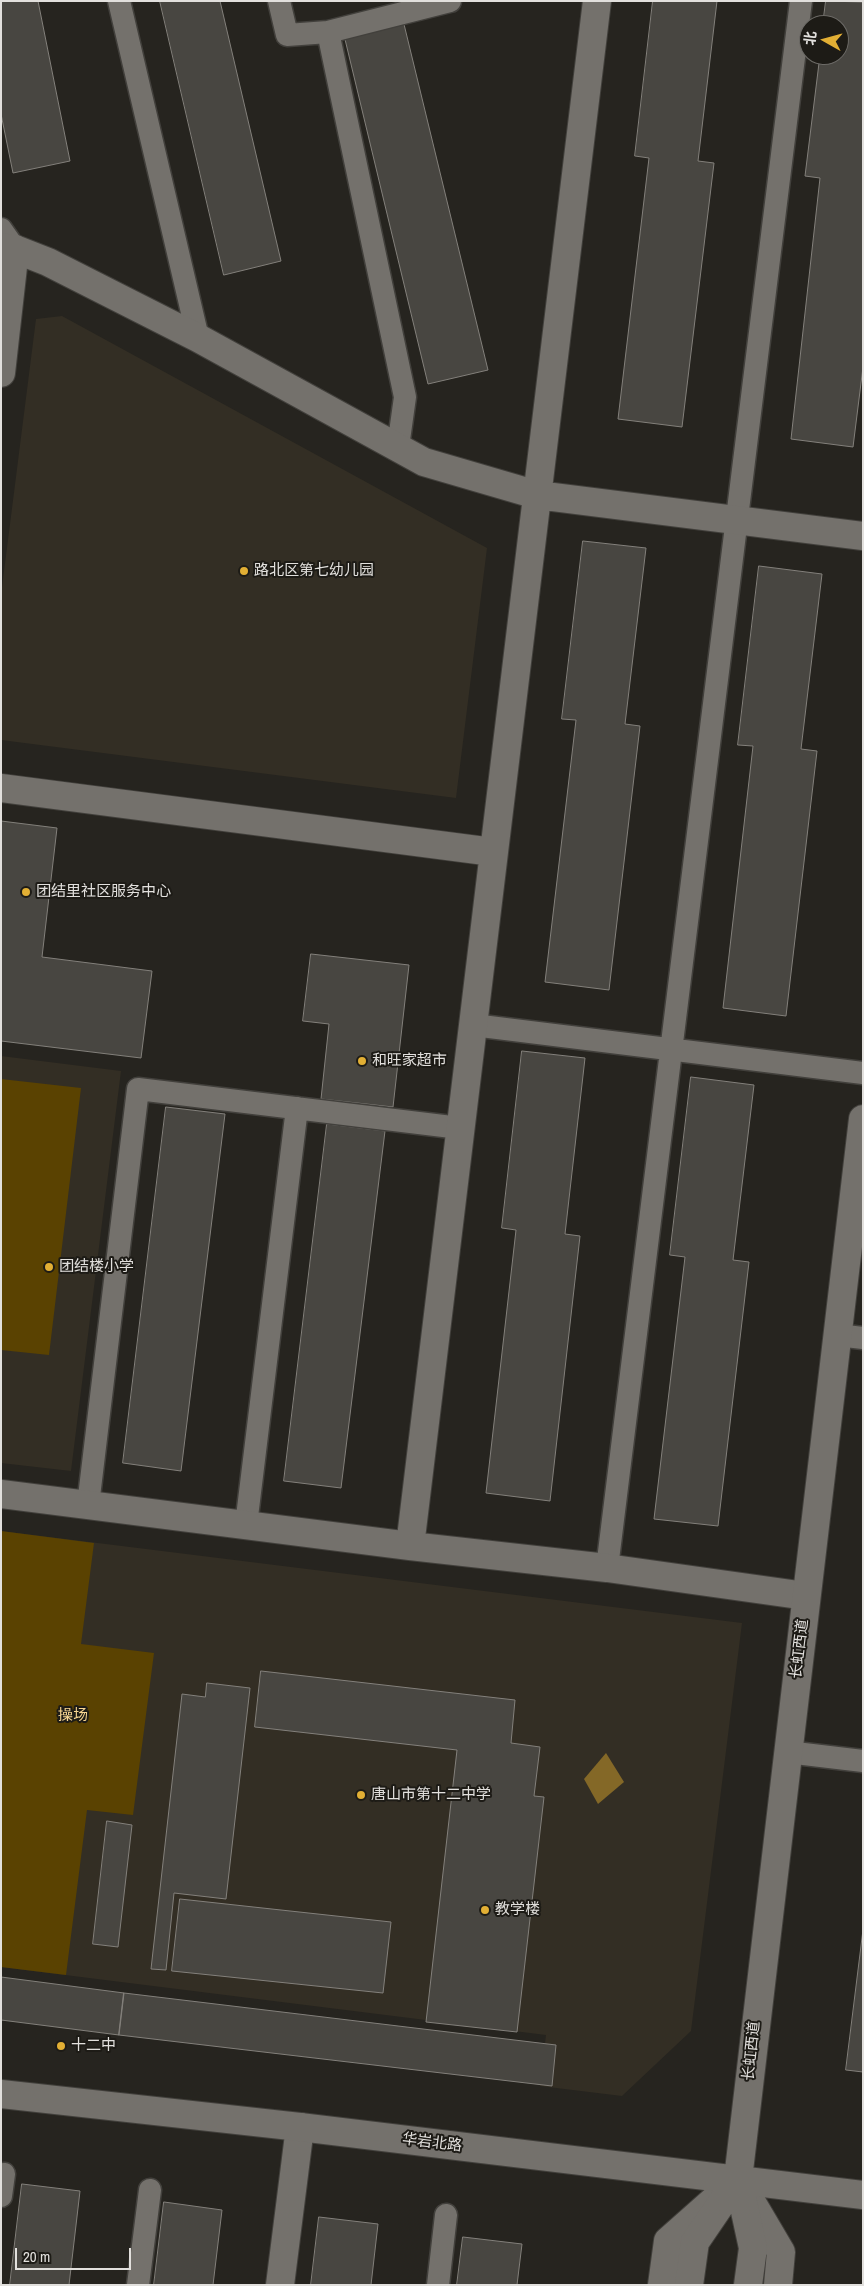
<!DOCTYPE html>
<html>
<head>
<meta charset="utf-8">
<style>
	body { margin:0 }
	#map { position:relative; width:864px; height:2286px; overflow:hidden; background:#26241f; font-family:"Archivo Narrow","Noto Sans SC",sans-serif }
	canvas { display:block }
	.frame { position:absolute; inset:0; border:2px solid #e2e0dd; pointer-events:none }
	.north { position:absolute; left:799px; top:15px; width:50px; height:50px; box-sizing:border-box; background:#1d1b16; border:1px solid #6c6a66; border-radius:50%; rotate:277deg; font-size:14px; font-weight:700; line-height:20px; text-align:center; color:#e2e0dd }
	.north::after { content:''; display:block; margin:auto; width:18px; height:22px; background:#e2af34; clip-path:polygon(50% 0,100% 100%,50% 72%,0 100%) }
	.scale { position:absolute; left:15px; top:2248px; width:116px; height:22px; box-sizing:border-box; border:2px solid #e2e0dd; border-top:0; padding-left:6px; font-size:15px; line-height:18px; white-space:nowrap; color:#e2e0dd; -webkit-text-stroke:4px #1d1b16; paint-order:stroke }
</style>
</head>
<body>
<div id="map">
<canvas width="864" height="2286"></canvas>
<div class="frame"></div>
<div class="north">北</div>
<div class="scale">20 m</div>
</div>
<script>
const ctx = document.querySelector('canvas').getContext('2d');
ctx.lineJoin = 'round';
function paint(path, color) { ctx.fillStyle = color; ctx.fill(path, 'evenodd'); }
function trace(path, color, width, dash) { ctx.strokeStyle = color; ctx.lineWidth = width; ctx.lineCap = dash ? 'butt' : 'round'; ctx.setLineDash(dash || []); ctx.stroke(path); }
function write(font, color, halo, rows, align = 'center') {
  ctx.font = font + ' "Archivo Narrow","Noto Sans SC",sans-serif'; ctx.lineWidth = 4; ctx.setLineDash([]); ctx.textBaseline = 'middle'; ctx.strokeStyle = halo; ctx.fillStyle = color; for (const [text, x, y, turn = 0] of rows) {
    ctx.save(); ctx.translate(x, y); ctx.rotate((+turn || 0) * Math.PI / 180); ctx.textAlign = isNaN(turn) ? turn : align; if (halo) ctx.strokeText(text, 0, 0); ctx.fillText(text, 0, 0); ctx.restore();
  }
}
paint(new Path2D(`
	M62,316L487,548L456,798L1,740V595L36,319Z
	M1,1056L121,1071L71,1471L1,1463Z
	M1,1531L742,1623L691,2031L622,2096L540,2086L546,2035L1,1967Z`), '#332e24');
paint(new Path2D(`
	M1,1079L81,1088L49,1355L1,1350Z
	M1,1531L94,1543L81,1644L154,1653L133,1815L87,1810L66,1975L1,1967Z`), '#5a4201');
paint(new Path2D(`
	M606,1753L624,1782L598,1804L584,1779Z`), '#846827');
const building = new Path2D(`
	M1,1H38L70,161L13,173L1,114Z
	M160,1H220L281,261L224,275Z
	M653,1H717L698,161L714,163L682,427L618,419L649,158L635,156Z
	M826,1L863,2V367L853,447L791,439L820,178L805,176L820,55H839V25H823Z
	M402,16L488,370L428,384L343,31Z
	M583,541L646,548L625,724L640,726L609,990L545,982L576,720L562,719Z
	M759,566L822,574L801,749L817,751L786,1016L723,1008L753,746L738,745Z
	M1,821L57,828L42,957L152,971L141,1058L1,1041Z
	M311,954L409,965L393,1107L321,1099L329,1024L303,1021Z
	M522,1051L585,1058L565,1234L580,1236L550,1501L486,1493L516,1230L502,1228Z
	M691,1077L754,1085L733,1260L749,1262L718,1526L654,1519L685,1257L670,1255Z
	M166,1107L225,1114L181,1471L123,1463Z
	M327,1124L385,1131L341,1488L284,1481Z
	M261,1671L515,1700L511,1743L540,1747L534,1796L544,1797L517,2032L426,2022L457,1750L255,1727Z
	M207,1683L250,1688L226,1899L174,1893L166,1970L151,1969L182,1694L205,1697Z
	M107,1821L132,1825L118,1947L93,1944Z
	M180,1899L391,1922L383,1993L172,1971Z
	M863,1930V2072L846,2070Z
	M1,1977L124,1993L119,2035L1,2020Z
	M124,1993L556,2045L552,2086L119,2035Z
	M22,2184L80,2191L69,2285H10Z
	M164,2202L222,2210L213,2285H154Z
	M319,2217L378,2224L371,2285H311Z
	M463,2237L522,2244L517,2285H457Z`);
paint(building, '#484641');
trace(building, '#83807b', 1);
const service = new Path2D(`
	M119,1L198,338
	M279,1L287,35L328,32L450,1
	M328,32L405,397L398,447
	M1,229L15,249
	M473,1025L863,1073
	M837,1335L863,1338
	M88,1505L138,1089L460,1128
	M246,1525L297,1108
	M607,1568L801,1
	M787,1752L863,1761
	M1,2196L4,2174
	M138,2285L150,2190
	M438,2285L446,2215`);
const minor = new Path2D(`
	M1,247L15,249L48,262L198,338L424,462L537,495L863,536
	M1,373L15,249
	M1,788L493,852
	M1,1494L410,1546L607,1568L806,1596
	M410,1546L597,1
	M280,2285L300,2127
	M662,2285L668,2241L738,2179L781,2252L778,2285`);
const tertiary = new Path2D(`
	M1,2094L300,2127L863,2195
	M689,2285L695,2242L738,2179
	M748,2285L753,2248L738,2179L863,1119`);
trace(service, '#42403c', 25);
trace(minor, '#42403c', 30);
trace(tertiary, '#42403c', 30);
trace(service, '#74716c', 22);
trace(minor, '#74716c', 28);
trace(tertiary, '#74716c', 28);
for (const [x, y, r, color] of [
	[244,571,5,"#e2af34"],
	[26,892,5,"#e2af34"],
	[362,1061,5,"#e2af34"],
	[49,1267,5,"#e2af34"],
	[361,1795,5,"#e2af34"],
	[485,1910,5,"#e2af34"],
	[61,2046,5,"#e2af34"]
]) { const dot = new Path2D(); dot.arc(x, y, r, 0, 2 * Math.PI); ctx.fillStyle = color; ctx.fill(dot); trace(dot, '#1d1b16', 2); }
write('15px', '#e2e0dd', '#1d1b16', [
	["路北区第七幼儿园",254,571],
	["团结里社区服务中心",36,892],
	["和旺家超市",372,1061],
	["团结楼小学",59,1267],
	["唐山市第十二中学",371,1795],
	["教学楼",495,1910],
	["十二中",71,2046]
], 'left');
write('15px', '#e2e0dd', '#1d1b16', [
	["长虹西道",800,1649,-83],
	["长虹西道",752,2051,-84],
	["华岩北路",432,2143,7]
]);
write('15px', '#f9d792', '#1d1b16', [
	["操场",73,1716]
]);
</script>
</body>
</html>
